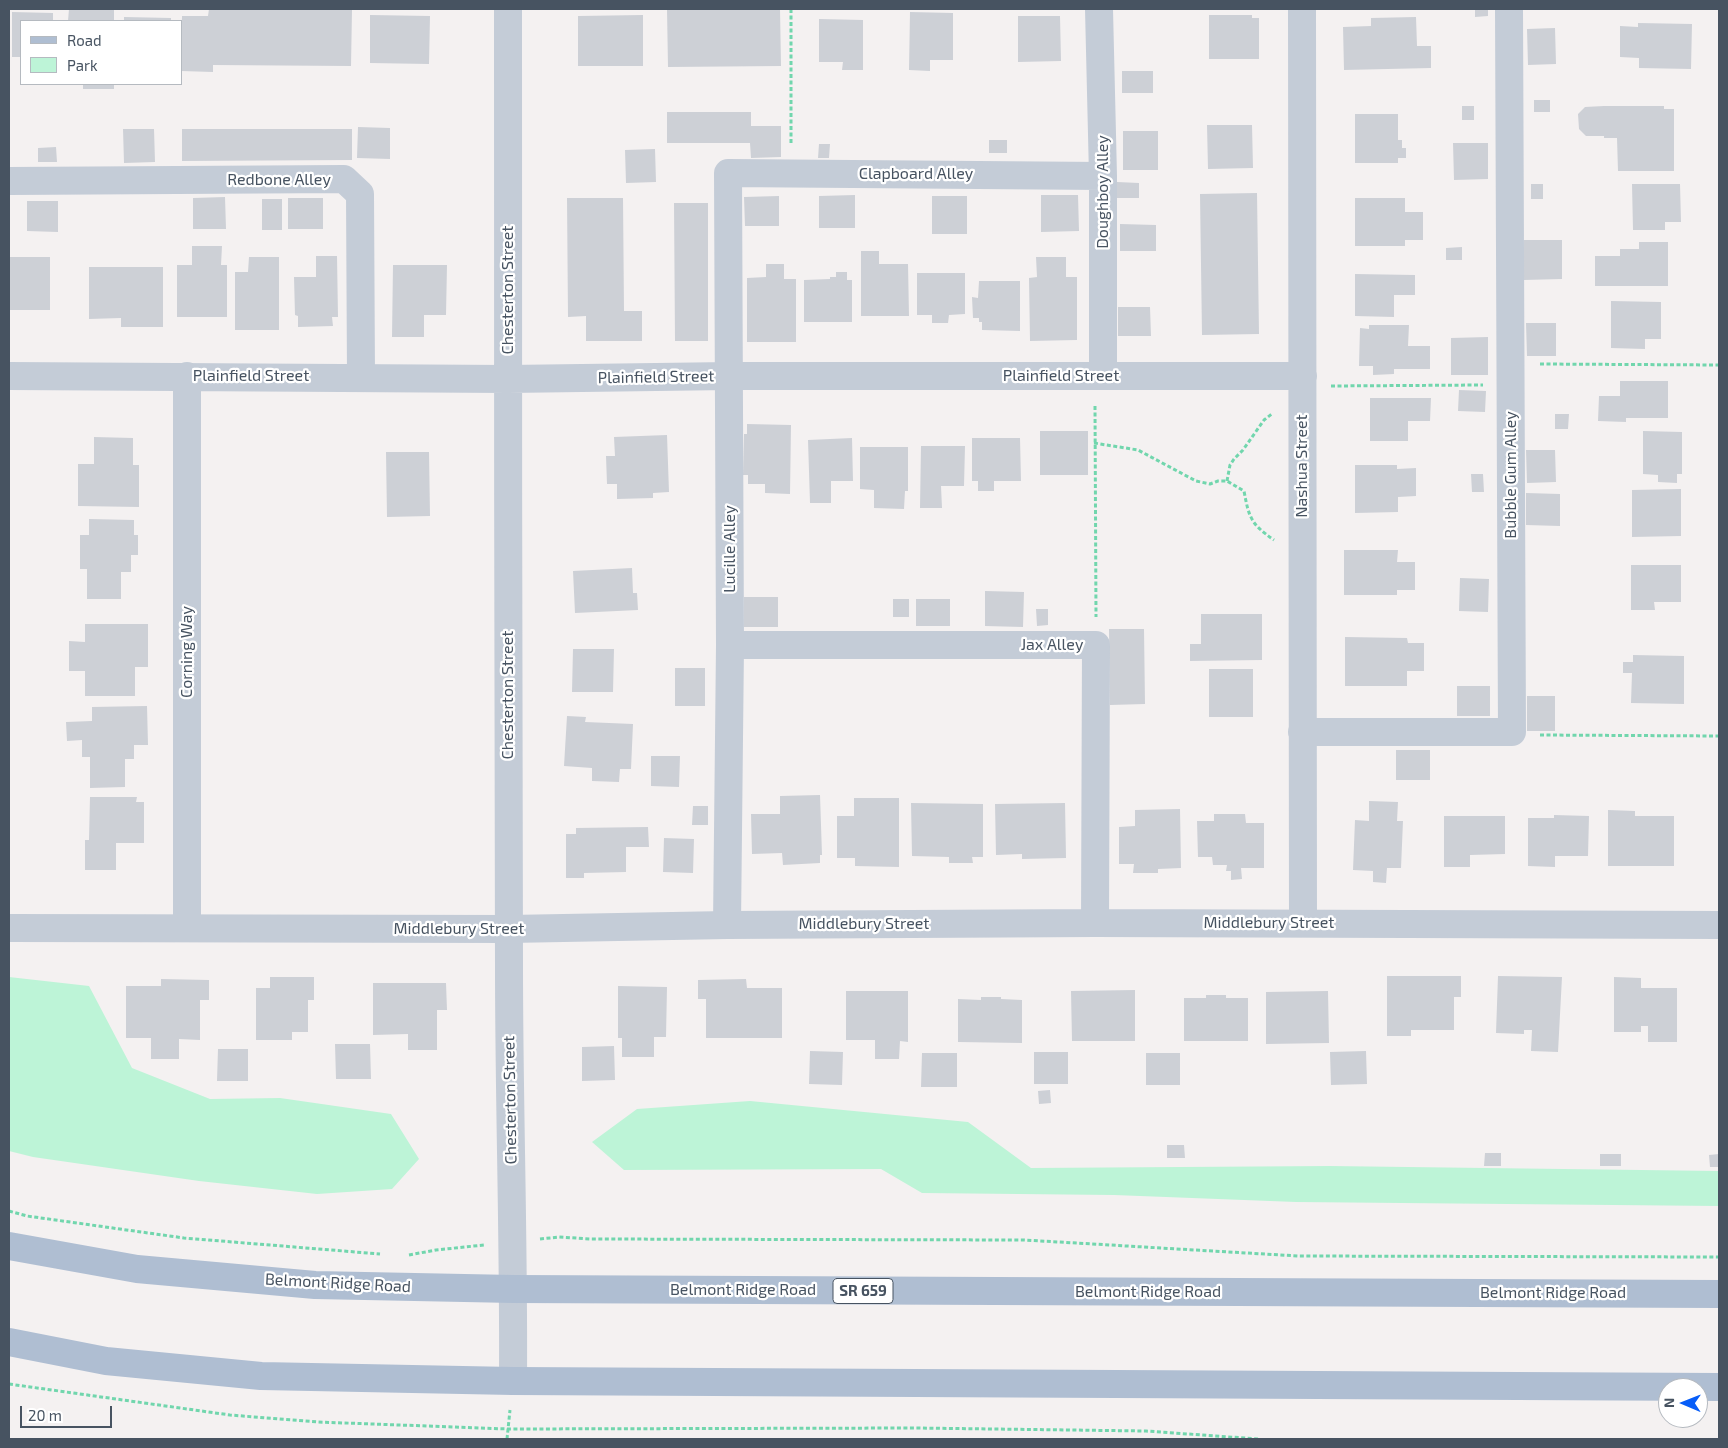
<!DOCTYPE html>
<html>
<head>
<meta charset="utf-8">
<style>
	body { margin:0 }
	#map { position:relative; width:1728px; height:1448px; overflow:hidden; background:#f4f1f1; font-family:"Exo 2",sans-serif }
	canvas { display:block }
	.frame { position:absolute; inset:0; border:10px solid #475361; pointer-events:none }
	.legend { position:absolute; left:20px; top:20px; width:162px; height:65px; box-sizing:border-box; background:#fff; border:1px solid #b5bac0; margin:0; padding:6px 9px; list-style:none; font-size:15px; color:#475361 }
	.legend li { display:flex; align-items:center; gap:10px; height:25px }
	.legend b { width:25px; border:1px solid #b5bac0 }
	.north { position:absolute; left:1658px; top:1378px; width:50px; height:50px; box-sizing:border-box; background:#fff; border:1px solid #b5bac0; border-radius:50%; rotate:271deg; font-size:14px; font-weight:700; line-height:20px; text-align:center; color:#475361 }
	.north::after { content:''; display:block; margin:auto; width:18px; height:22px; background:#075df8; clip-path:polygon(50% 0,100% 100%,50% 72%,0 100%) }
	.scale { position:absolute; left:20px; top:1406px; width:92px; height:22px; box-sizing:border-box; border:2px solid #475361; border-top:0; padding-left:6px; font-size:15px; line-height:18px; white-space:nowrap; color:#475361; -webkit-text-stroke:4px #fff; paint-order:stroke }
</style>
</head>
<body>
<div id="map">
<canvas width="1728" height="1448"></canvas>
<div class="frame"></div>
<ul class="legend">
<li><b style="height:6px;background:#afbed2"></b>Road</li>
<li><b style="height:14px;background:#bdf4d7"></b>Park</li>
</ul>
<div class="north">N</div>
<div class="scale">20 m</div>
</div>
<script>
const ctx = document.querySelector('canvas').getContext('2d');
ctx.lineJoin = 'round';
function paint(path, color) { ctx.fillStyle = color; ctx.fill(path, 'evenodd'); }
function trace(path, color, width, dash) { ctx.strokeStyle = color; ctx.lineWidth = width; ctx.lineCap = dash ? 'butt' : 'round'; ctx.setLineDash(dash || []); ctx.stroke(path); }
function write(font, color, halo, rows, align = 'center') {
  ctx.font = font + ' "Exo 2",sans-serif'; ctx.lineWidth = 4.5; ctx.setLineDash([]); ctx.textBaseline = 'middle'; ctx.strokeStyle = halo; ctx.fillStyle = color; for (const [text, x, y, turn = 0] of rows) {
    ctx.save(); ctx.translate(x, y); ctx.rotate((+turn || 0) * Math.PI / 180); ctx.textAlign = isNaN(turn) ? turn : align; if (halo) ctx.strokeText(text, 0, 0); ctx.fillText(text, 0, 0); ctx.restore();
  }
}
paint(new Path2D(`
	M9,977L89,986L132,1068L210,1099L280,1098L391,1114L419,1159L392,1189L317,1194L199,1181L33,1157L9,1151Z
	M750,1101L968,1122L1031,1168L1330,1166L1719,1171V1206L1296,1202L1114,1195L922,1193L881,1169L624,1170L592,1142L637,1109Z`), '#bdf4d7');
paint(new Path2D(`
	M69,9H114V21H68Z
	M209,9L352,10L351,66L213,65V72L181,71L182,16H208Z
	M667,9H780L781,66L668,67Z
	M1475,9H1488V16L1475,17Z
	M12,12L53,13V21H21V57H12Z
	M910,12L953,13V60H930V71L909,70Z
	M370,15L430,16L429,64L370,63Z
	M643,15V66H578V16Z
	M1209,15H1252V18H1259V59H1209Z
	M1018,16H1060L1061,61L1018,62Z
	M124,17L171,18V21H124Z
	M1416,17L1417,46H1431V68L1344,70L1343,27L1371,26V18Z
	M819,19L863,20V70H842L843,62H819Z
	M1638,23L1692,24L1691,69L1639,68V58L1620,57V26L1638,27Z
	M1555,28L1556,64L1528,65L1527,29Z
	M1122,71H1153V93H1122Z
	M83,84H114V89H83Z
	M1534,100H1550V112H1534Z
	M1462,106H1474V120H1462Z
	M1604,106H1664V109H1674V171H1618L1617,138H1604V136H1586L1579,129L1578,114L1585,107Z
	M667,112H751V126H781V157L751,158L750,143H667Z
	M1355,114H1398V140H1402V148H1406V158H1398V163H1355Z
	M1207,125H1252L1253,168L1208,169Z
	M358,127L390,128V159L357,158Z
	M123,129H154L155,162L124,163Z
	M182,129H352V160L182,161Z
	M1123,131H1158V170H1123Z
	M989,140H1007V153H989Z
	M1453,143H1488V179L1454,180Z
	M819,144H830L829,158H818Z
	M56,147L57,162H38V148Z
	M655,149L656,182L626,183L625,150Z
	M1117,182L1139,183V198H1117Z
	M1531,184H1543V199H1531Z
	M1632,184H1680L1681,222H1665V230H1633Z
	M1257,193L1259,334L1202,335L1200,194Z
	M855,195V228H819V196Z
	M1041,195H1078L1079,231L1041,232Z
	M779,196V226H745L744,197Z
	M932,196H967V234H932Z
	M225,197L226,229H193V198Z
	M288,198H323V229H288Z
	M567,198H623L624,311H642V341H586V316L568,317Z
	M1355,198H1405V212H1423V240H1405V246H1355Z
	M262,199H282V230H262Z
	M27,201H58V232L27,231Z
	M674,203H708V341H675Z
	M1120,224L1156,225V251H1120Z
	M1524,240H1562V279L1524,280Z
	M1639,242H1668V286H1595V256H1620V249H1639Z
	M192,246H222L221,265H227V317H177V265H192Z
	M1462,247V260H1446V248Z
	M861,251H879V264H908L909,316H861Z
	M316,256H337L338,317H332L333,326L298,327V316L295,315L294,277H316Z
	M9,257H50V310H9Z
	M249,257H279V330H235V272H248Z
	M1036,257H1066V277H1077V340L1030,341L1029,278L1037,277Z
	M766,264H784V279H796V342H747V278L766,277Z
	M393,265H447L446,315H424V337H392Z
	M89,267H163V327H121V318L89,319Z
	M836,272H847V280H852V322H804V280L830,279V277H836Z
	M917,273H965V314L949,315L948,323H932V315H917Z
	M1355,274L1415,275V295H1394V317L1355,316Z
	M979,281H1020V331L982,330V322H979V318H973L972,297L978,298Z
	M1611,301L1661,302V339H1645V349L1611,348Z
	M1118,307H1150L1151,336H1118Z
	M1526,323H1556V356H1527Z
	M1369,325H1409L1408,346H1430V369H1394V374L1373,375V366H1359L1360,328L1369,329Z
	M1488,337V375H1451V338Z
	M1620,381H1668V418H1626V422L1598,421L1599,396H1620Z
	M1459,390L1486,391L1485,412L1458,411Z
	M1370,398H1431L1430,421H1408V441H1370Z
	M1555,414H1569L1568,429H1555Z
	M747,424L791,425L790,494L765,493V484H748V475H743L744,434H747Z
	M1040,431H1088V475H1040Z
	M1643,431L1682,432V474H1677V483L1658,482V475L1643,474Z
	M667,435L669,492L653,493V498L617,499V484H607L606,456H615L614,437Z
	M94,437L133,438V465H139V507L78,506V464H94Z
	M852,438L853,481H831V503H810L808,440Z
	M972,438H1020L1021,481H994V491H978V481H972Z
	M921,446H965L964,486H941L942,508H920Z
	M860,447H908V491H905L904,509L874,508V490L860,489Z
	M1526,450H1555L1556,482L1527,483Z
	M386,452H429L430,516L387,517Z
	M1355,465H1397V469L1416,468V496L1398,497V512L1355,513Z
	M1471,474H1483L1484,492H1472Z
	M1681,489V536L1632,537V490Z
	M1526,493L1560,494V526L1526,525Z
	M89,519L134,520V535H138V555H131V572H121V599H87V569H80V535H89Z
	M1344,550H1398L1397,562H1415V590H1397V595H1344Z
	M1631,565H1681V602H1654L1655,610H1631Z
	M632,568L633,593H637L638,610L575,613L573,571Z
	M1460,578L1489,579L1488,612L1459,611Z
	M985,591L1024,592L1023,627L985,626Z
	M744,597H778V627H744Z
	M893,599H909V617H893Z
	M916,599H950V626H916Z
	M1036,609H1048V625L1037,626Z
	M1201,614H1262V660L1190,661V644H1201Z
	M85,624H148V667H135V696H85V671H69V641L85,642Z
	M1109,629H1144L1145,704L1110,705Z
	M1345,637L1407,638L1408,643H1424V671H1407V686H1345Z
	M573,649H614L613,692H572Z
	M1633,655L1684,656V704L1631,703L1632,673H1623V662H1633Z
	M675,668H705V706H675Z
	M1209,669H1253V717H1209Z
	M1457,686H1490V716H1457Z
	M1527,696H1555V731H1527Z
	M147,706L148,745H134V759H125V787L90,788V757H82V740L67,741L66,722L92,721V707Z
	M567,716L586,717L585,722L633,724L631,769H620L619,782L592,781V768L564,766Z
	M1396,750H1430V780H1396Z
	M651,756H680L679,787L651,786Z
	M820,795L822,855H820V863L783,865L782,853L752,854L751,814H780V796Z
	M90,797H137L136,802H144V843H116V870H85V840H89Z
	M854,798H899V867L855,866V858H837V816H854Z
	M1369,801L1398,802L1397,821H1403L1401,868H1387L1386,883L1373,882V871L1353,870L1355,820L1369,821Z
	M911,803L983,804V857H972L973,863H949V857L912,856Z
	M1065,803L1066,858L1022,859V854L996,855L995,804Z
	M693,806H708V825H692Z
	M1180,809L1181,868L1158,869V873H1133L1134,864H1119V827L1135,826V810Z
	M1608,810L1635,811V816H1674V866H1608Z
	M1214,814H1245L1246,823H1264V868H1241L1242,879L1231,880V871H1226L1227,865H1213L1212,857H1198L1197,821H1214Z
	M1554,815L1589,816L1588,856H1555V867L1528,866V818H1554Z
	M1444,816H1505V854L1470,855V867H1444Z
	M648,827L649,847H626V872L584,873V878H566V834H576V828Z
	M664,838L694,839L693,873L663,872Z
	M1387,976H1461V997H1454V1030H1411V1036H1387Z
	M1498,976L1562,977L1558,1052L1531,1051L1532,1030H1524V1034L1496,1033Z
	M270,977H314V1000H308V1032H292V1040H256V988H270Z
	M1614,977L1641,978V988H1677V1042H1648V1026H1641V1032H1614Z
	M161,979L209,980V1000H200V1040L179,1039V1059H151V1038H126V986H161Z
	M746,979L747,988H782V1038H706V999H698V980Z
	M373,983H446L447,1010H437V1050H408V1034L373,1035Z
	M618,986L667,987L666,1037H654V1057H622V1038H618Z
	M1135,990V1041H1072L1071,991Z
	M846,991H908V1042L900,1041L899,1059H875V1040H846Z
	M1328,991L1329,1043L1266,1044V992Z
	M1206,995H1226V998H1248V1041H1184V998H1206Z
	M981,997H1001V999L1022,1000V1043L958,1042V999L981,1000Z
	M335,1044H370L371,1079H336Z
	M614,1046L615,1080L582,1081V1047Z
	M218,1049H248V1081H217Z
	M810,1051L843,1052L842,1085L809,1084Z
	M1366,1051L1367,1084L1331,1085L1330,1052Z
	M1034,1052H1068V1084H1034Z
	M922,1053H957V1087H921Z
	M1146,1053H1180V1085H1146Z
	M1050,1090L1051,1103L1039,1104L1038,1091Z
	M1167,1145H1184L1185,1158H1167Z
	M1485,1153H1501V1166H1484Z
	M1600,1154H1621V1166H1600Z
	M1719,1154V1167H1710L1709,1155Z`), '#cdd0d6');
trace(new Path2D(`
	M791,9V145
	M1540,364L1719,365
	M1331,386L1483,385
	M1095,406L1096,617
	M1094,443L1138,450L1196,481L1210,484L1218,481H1227L1244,491C1249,518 1251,524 1274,540
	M1227,481L1230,465L1234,459L1243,450L1264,420L1273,413
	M1540,735L1719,736
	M9,1211L27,1216L184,1238L380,1254
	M540,1239L559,1237L590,1239L1024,1240L1298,1256L1719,1257
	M409,1255L436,1250L484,1245
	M9,1384L230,1415L318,1422L508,1429L917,1428L1146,1431L1258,1439
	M507,1439L510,1410`), '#71d6ad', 3, [4, 2.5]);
trace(new Path2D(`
	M508,9C508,328 508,648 509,967C509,1105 514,1243 513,1381
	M1099,9L1103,176V376
	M1302,9L1303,923
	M9,181L344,179L360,194L361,377
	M9,376L508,379L730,376H1303
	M730,645H1096L1095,923
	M1302,732H1512L1509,9
	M727,925L730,645L728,173L1103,176
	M9,928L509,929L727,925L1095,923L1719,925
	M187,928V376`), '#c4ccd7', 28);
trace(new Path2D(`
	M9,1246L137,1269L315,1285L514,1289L1719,1294
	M9,1342L106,1361L261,1376L513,1381L1719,1387`), '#afbed2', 28);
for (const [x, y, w] of [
	[863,1291,60]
]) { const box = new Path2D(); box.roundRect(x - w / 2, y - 12.5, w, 25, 4); ctx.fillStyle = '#fff'; ctx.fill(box); trace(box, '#475361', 1); }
write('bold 15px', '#475361', null, [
	["SR 659",863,1291]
]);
write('16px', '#475361', '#fff', [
	["Clapboard Alley",916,174],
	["Redbone Alley",279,180],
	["Doughboy Alley",1103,192,-90],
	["Chesterton Street",508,290,-90],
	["Plainfield Street",251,376],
	["Plainfield Street",1061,376],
	["Plainfield Street",656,377,-1],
	["Nashua Street",1302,466,-90],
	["Bubble Gum Alley",1511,475,-90],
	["Lucille Alley",730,549,-90],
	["Jax Alley",1052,645],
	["Corning Way",187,652,-90],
	["Chesterton Street",508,695,-90],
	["Middlebury Street",1269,923],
	["Middlebury Street",864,924],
	["Middlebury Street",459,929],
	["Chesterton Street",510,1100,-91],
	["Belmont Ridge Road",338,1283,3],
	["Belmont Ridge Road",743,1290],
	["Belmont Ridge Road",1148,1292],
	["Belmont Ridge Road",1553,1293]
]);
</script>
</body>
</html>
